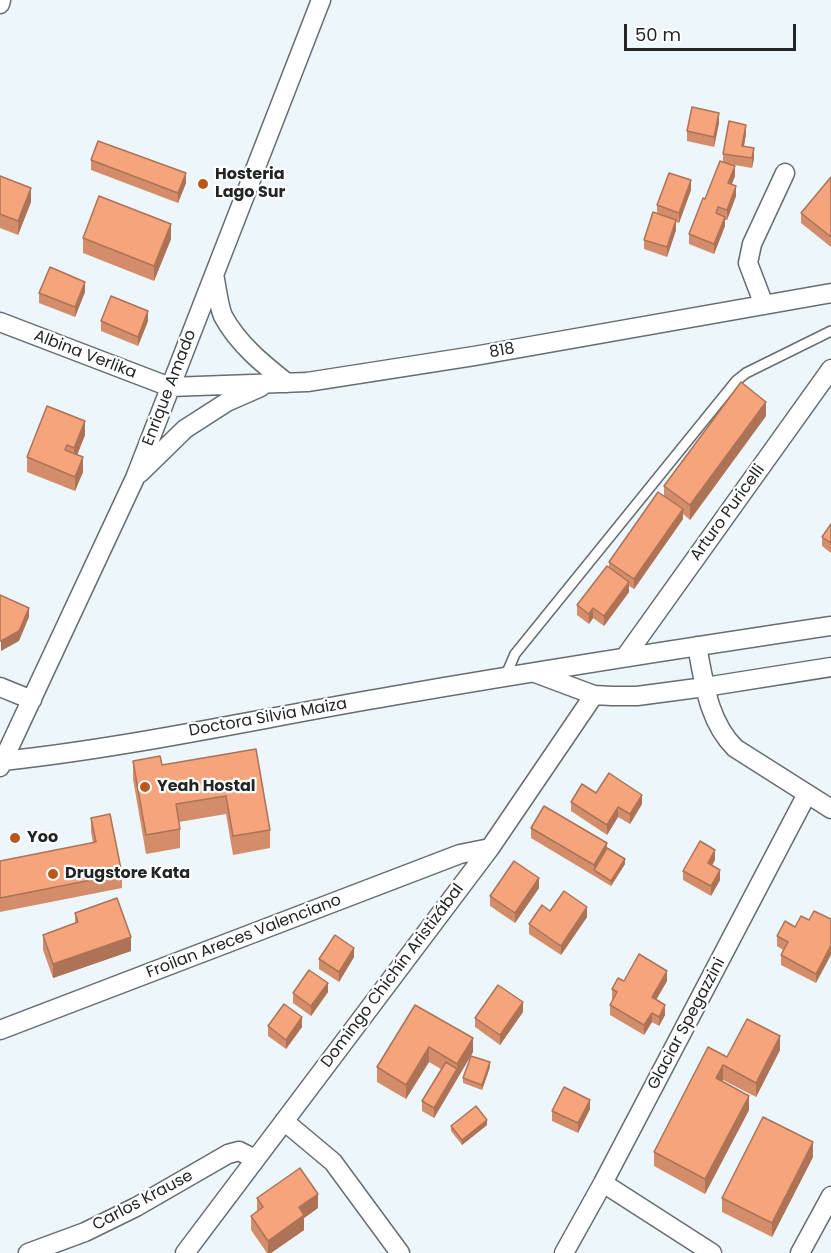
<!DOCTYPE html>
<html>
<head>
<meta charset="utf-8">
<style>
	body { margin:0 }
	#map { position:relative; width:831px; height:1253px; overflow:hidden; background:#edf6fa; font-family:Poppins,sans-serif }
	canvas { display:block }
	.scale { position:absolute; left:624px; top:24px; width:172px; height:27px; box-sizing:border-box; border:3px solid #222526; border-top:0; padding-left:8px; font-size:18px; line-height:21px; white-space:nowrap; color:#222526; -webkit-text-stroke:4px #fff; paint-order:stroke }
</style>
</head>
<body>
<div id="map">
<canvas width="831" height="1253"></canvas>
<div class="scale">50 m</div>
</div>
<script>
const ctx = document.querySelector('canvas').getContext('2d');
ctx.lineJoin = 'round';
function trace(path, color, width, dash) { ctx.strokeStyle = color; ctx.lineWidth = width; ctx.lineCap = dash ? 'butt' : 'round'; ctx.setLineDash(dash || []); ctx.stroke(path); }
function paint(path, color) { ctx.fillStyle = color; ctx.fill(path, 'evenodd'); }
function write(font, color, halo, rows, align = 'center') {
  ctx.font = font + ' Poppins,sans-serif'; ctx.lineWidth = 4.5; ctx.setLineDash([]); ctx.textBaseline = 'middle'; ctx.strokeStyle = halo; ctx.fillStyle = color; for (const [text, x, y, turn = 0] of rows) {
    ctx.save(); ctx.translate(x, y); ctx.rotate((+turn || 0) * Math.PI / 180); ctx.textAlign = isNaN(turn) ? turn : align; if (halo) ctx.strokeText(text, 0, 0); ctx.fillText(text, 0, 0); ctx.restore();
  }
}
const service = new Path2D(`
	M505,677L515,654L736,381L746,373L831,331`);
const minor = new Path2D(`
	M0,4L1,0
	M214,275C217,287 218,304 223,316C238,344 263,364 287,383
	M764,305L748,263L752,244L785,173
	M0,322L170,387L307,382L474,356L831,293
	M140,473L185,429L227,402L261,387
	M697,646C704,682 708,721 735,748L831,809
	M625,657L831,369
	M535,673L594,695L612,696H637L705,687L831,667
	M0,687L32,700
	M3,761C133,747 262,718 392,696C538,671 684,648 831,626
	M0,767L135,478L321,0
	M0,1030L460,854L490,848
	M284,1121L333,1162L400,1253
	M603,1183L712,1253
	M28,1253L85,1232L136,1207L228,1154L239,1151L255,1159
	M185,1253L490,848L594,695
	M564,1253L603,1183L807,794
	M800,1253L831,1196`);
trace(service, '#656d71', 12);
trace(minor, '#656d71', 21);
trace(service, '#fff', 9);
trace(minor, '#fff', 18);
paint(new Path2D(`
	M719,123L714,147L687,141V131Z
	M746,134L744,146L754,158L752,168L729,164L735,176L732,184L736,196L727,220H725V226L714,254L689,244V234L723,162V154Z
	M91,160L186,183L178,203L91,170Z
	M0,176L31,202L18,235L0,228Z
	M831,177V247L801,223V213Z
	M691,190L679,223L676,222V230L667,257L644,249V240L657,213V205Z
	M83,238L171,239L154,281L83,253Z
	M85,292L75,317L39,303V293Z
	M101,321H148L138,346L101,331Z
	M766,416L690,520L683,514V519L634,589L629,586V592L604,626L593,618L589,624L577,615V605L609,567V562L664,496V486Z
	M85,435L77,455L83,472L75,491L27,472V457Z
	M831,524V553L822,546V537Z
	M256,749L270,830V848L233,855L226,814L179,822L180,829V848L146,854L133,779V761L162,765Z
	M596,793L642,804L630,824L618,817L607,835L571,811V802Z
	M91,818L122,874V888L0,912V863L93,843L91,832Z
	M531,828L607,848L625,864L611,886L531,838Z
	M715,860L712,865L720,880L711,896L683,880V871Z
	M539,888L515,923L490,906V896Z
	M550,911L587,917L561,955L529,934V924Z
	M75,913L131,951L53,978L43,950V935L75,924Z
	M831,919L816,983L781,965V955L783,950L777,946V936L809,920Z
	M354,957L339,982L319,969V959Z
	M624,981H667L656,1000L665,1015L659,1026L652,1022L644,1035L610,1015V1005L613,999H612V989Z
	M328,992L311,1016L293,1003V993Z
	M415,1005L473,1052L434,1118L422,1111V1101L441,1069L429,1062L406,1099L377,1082V1067Z
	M523,1012L500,1045L475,1027V1018Z
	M268,1026L302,1027L286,1049L268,1036Z
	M780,1050L756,1097L723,1080L722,1082L749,1110L705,1194L654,1166V1152L727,1057Z
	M490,1067L482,1090L463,1083V1078Z
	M590,1109L578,1133L552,1121V1111Z
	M487,1125L462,1145L451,1131V1126Z
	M813,1157L772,1237L722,1212V1198Z
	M257,1198L318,1208L304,1218V1230L271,1253H267L251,1230V1216L257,1211Z`), '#d48d6b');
paint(new Path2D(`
	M719,113V123L714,147V137Z
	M746,125V134L742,156V146Z
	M754,148V158L752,168V158Z
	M735,166V176L728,193V183Z
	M186,173V183L178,203V193Z
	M691,180V190L679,223V213Z
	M736,186V196L727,220V210Z
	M31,188V202L18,235V221Z
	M725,217V226L714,254V244Z
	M676,220V230L667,257V247Z
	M171,224V239L154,281V266Z
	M85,282V292L75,317V307Z
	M148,311V321L138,346V337Z
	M766,402V416L690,520V505Z
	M85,421V435L74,463V448Z
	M83,457V472L75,491V477Z
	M683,509V519L634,589V579Z
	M629,582V592L604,626V616Z
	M29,608V617L19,641L1,651V641Z
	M593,608V618L589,624V614Z
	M642,795V804L630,824V814Z
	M618,807V817L607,835V825Z
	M607,843V853L594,870V865Z
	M715,850V860L708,873V863Z
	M625,859V864L611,886V881Z
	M720,870V880L711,896V886Z
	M539,878V888L515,923V913Z
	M587,907V917L561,955V946Z
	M131,937V951L53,978V964Z
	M831,945V955L816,983V974Z
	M354,948V957L339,982V972Z
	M667,971V981L652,1007V997Z
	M328,983V992L311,1016V1006Z
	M523,1002V1012L500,1045V1035Z
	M665,1005V1015L659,1026V1017Z
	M652,1013V1022L644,1035V1025Z
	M302,1017V1027L286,1049V1040Z
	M780,1036V1050L756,1097V1083Z
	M473,1038V1052L434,1118V1108L457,1069V1064Z
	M429,1047V1062L406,1099V1085Z
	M490,1062V1067L482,1090V1085Z
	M723,1065V1080L716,1093V1078Z
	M749,1096V1110L705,1194V1179Z
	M590,1100V1109L578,1133V1123Z
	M487,1120V1125L462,1145V1140Z
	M813,1142V1157L772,1237V1223Z
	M318,1194V1208L304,1218V1230L271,1253H268V1241L299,1207Z`), '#ac7357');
const building = new Path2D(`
	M692,107L719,113L714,137L687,131Z
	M729,121L746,125L742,146L754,148L752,158L723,154Z
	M98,141L186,173L178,193L91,160Z
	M720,161L735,166L728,183L736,186L727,210L718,207L716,213L725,217L714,244L689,234L703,198L705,199Z
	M669,173L691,180L679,213L657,205Z
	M0,176L31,188L18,221L0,214Z
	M831,177V237L801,213Z
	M99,196L171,224L154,266L83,238Z
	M653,212L676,220L667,247L644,240Z
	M50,267L85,282L75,307L39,293Z
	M111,296L148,311L138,337L101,321Z
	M741,382L766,402L690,505L664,486Z
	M47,406L85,421L74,448L67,445L65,450L83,457L75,477L27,457Z
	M658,492L683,509L634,579L609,562Z
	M831,524V543L822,537Z
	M607,566L629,582L604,616L593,608L589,614L577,605Z
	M0,595L29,608L19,631L1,641H0Z
	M256,749L270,830L233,836L226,796L176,804L180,829L146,835L133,761L160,756L162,765Z
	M609,773L642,795L630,814L618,807L607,825L571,802L582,784L596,793Z
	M544,806L607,843L594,865L531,828Z
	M110,814L122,874L0,898V861L96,842L91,818Z
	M700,841L715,850L708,863L720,870L711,886L683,871Z
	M607,848L625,859L611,881L594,870Z
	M514,861L539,878L515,913L490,896Z
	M564,891L587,907L561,946L529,924L542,905L550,911Z
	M117,898L131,937L53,964L43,935L78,922L75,913Z
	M814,911L831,919V945L816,974L781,955L788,942L777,936L785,921L795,927L801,916L809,920Z
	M335,935L354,948L339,972L319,959Z
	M639,954L667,971L652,997L665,1005L659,1017L652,1013L644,1025L610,1005L617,992L612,989L618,978L624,981Z
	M309,970L328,983L311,1006L293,993Z
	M498,985L523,1002L500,1035L475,1018Z
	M284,1004L302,1017L286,1040L268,1026Z
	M415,1005L473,1038L457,1064L429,1047L406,1085L377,1067Z
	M747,1019L780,1036L756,1083L723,1065L716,1078L749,1096L705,1179L654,1152L708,1047L727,1057Z
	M471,1056L490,1062L482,1085L463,1078Z
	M446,1062L457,1069L434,1108L422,1101Z
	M564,1087L590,1100L578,1123L552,1111Z
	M476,1106L487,1120L462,1140L451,1126Z
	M763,1117L813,1142L772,1223L722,1198Z
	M300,1168L318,1194L299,1207L304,1215L268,1241L251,1216L263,1207L257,1198Z`);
paint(building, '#f6a47c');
trace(building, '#ac7357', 1.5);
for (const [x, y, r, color] of [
	[203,184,6,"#ba581c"],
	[145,787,6,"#ba581c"],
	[15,838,6,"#ba581c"],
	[53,874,6,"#ba581c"]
]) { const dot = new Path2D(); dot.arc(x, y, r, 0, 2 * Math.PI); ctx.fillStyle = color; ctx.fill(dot); trace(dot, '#fff', 2); }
write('bold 16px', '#222526', '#fff', [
	["Hosteria",215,175],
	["Lago Sur",215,193],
	["Yeah Hostal",157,787],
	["Yoo",27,838],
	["Drugstore Kata",65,874]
], 'left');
write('16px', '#222526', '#fff', [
	["818",502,351,-10],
	["Albina Verlika",85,355,21],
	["Enrique Amado",170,388,-69],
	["Arturo Puricelli",728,513,-54],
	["Doctora Silvia Maiza",268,718,-10],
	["Froilan Areces Valenciano",244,937,-21],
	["Domingo Chichín Aristizábal",393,976,-53],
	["Glaciar Spegazzini",687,1024,-62],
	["Carlos Krause",143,1201,-28]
]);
</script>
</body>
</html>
